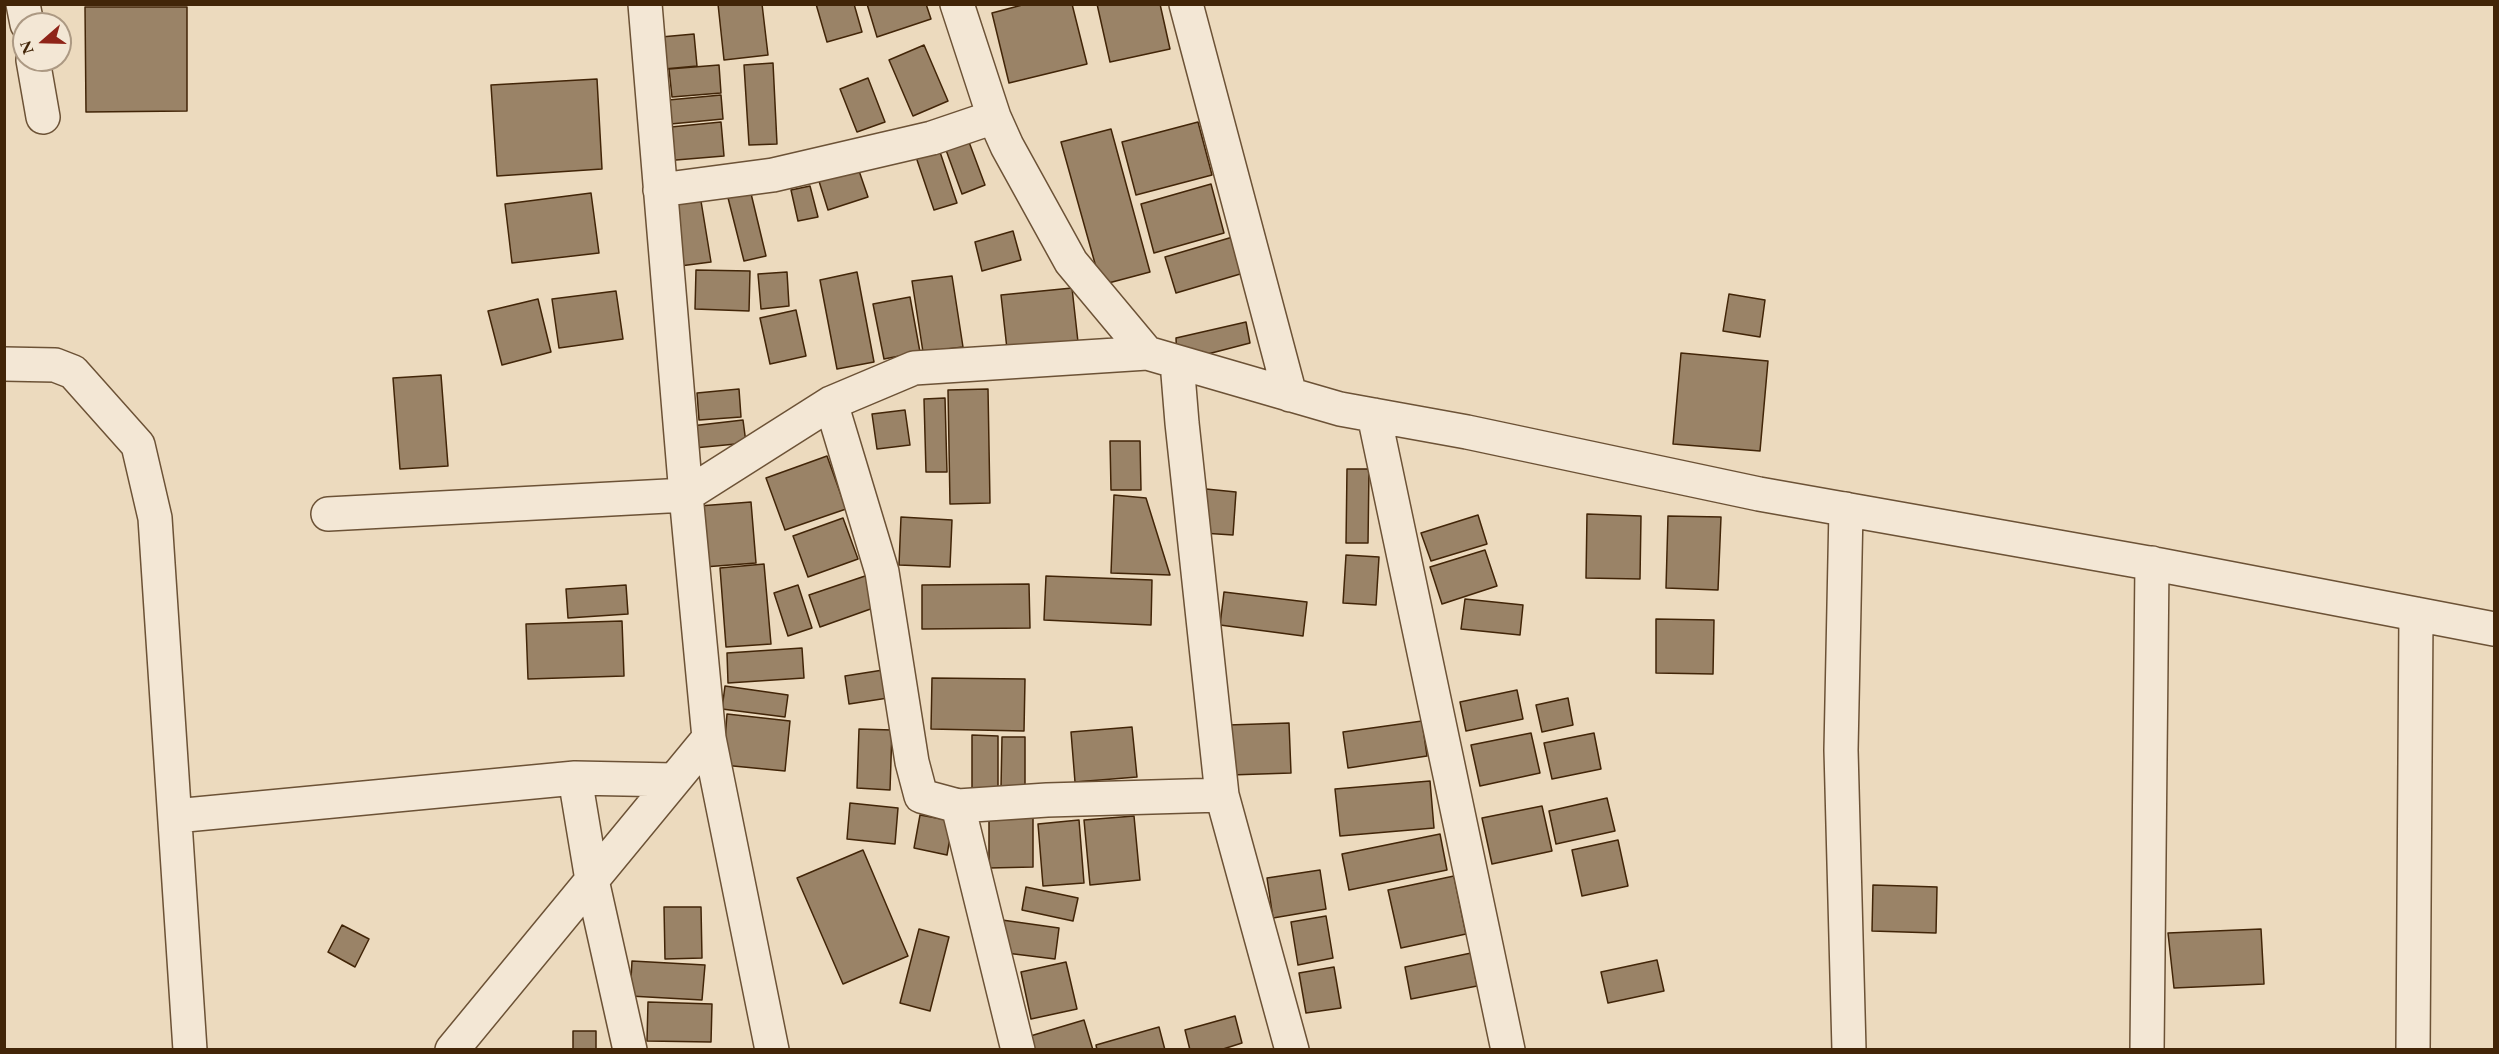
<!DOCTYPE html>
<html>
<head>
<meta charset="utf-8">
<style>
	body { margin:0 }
	#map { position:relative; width:2499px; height:1054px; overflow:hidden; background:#ecdabe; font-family:"EB Garamond",serif }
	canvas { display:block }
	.frame { position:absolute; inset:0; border:6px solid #422508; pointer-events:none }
	.north { position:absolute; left:12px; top:12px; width:60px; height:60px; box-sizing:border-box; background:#f3e7d5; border:2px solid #ac9983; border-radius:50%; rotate:250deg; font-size:16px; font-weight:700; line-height:24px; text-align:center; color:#422508 }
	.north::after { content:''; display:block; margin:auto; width:21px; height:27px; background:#8f2418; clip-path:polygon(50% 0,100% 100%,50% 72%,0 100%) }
</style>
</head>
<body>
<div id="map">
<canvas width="2499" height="1054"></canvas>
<div class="frame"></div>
<div class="north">N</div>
</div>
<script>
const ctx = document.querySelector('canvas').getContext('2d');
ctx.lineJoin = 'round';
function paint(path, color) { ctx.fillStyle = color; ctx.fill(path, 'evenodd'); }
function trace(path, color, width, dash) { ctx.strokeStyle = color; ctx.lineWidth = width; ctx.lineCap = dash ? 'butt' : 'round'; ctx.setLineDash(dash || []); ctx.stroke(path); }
const building = new Path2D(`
	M718,4H762L768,55L724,60Z
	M816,4H854L862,32L827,42Z
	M867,4H926L931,19L877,37Z
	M1026,4H1072L1087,64L1009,83L992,13Z
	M1097,4H1160L1170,49L1110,62Z
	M85,7H187V111L86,112Z
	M694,34L697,66L653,70L650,38Z
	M924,45L948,101L913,116L889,60Z
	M773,63L777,144L749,145L744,65Z
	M719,65L721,93L672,97L669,69Z
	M868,78L885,122L857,132L840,89Z
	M597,79L602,169L497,176L491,85Z
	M721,95L723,119L660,125L658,101Z
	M721,122L724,156L664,161L661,128Z
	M1198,122L1212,175L1136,195L1122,142Z
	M1111,129L1150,272L1101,285L1061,142Z
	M969,142L985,185L962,194L946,150Z
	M939,149L957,203L934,210L916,157Z
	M857,165L868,197L828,210L818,178Z
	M748,181L766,256L744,261L725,186Z
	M1211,184L1224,233L1154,253L1141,204Z
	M810,186L818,217L798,221L791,190Z
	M699,189L711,262L680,266L669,194Z
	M591,193L599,253L512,263L505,204Z
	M1013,231L1021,260L982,271L975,242Z
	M1236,236L1247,272L1176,293L1165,257Z
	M696,270L750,271L749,311L695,309Z
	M787,272L789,306L761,309L758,274Z
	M857,272L874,362L837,369L820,280Z
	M952,276L963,347L923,352L912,281Z
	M1072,288L1078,342L1007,349L1001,295Z
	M616,291L623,339L559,348L552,299Z
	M1729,294L1765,300L1760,337L1723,331Z
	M910,297L920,352L884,359L873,304Z
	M538,299L551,352L502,365L488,311Z
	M796,310L806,356L770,364L760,318Z
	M1246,322L1250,343L1177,362L1176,338Z
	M1681,353L1768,361L1760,451L1673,444Z
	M441,375L448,466L400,469L393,378Z
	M739,389L741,417L699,420L697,393Z
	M988,389L990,503L950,504L948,390Z
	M945,398L947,472H926L924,399Z
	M905,410L910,445L877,449L872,414Z
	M743,420L746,443L694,448L691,426Z
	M1110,441H1140L1141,490H1111Z
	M827,456L846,509L785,530L766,478Z
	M1347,469H1369L1368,543H1346Z
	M1206,489L1236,492L1233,535L1202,533Z
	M1114,495L1146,498L1170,575L1111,573Z
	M751,502L756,563L704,567L699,506Z
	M1587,514L1641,516L1640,579L1586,578Z
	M1478,515L1487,544L1431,561L1421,533Z
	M1668,516L1721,517L1718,590L1666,588Z
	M901,517L952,520L950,567L899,565Z
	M843,518L858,559L808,577L793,536Z
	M1485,550L1497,586L1442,604L1430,567Z
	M1346,555L1379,557L1376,605L1343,603Z
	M764,564L771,644L726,647L720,568Z
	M868,575L879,606L820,627L809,595Z
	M1046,576L1152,580L1151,625L1044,620Z
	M1029,584L1030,628L922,629V585Z
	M626,585L628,614L568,618L566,589Z
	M798,585L812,628L788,636L774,593Z
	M1224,592L1307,602L1303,636L1220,625Z
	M1465,599L1523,605L1520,635L1461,629Z
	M1656,619L1714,620L1713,674L1656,673Z
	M622,621L624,676L528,679L526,624Z
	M802,648L804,678L728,683L727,653Z
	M883,670L888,698L849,704L845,676Z
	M932,678L1025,679L1024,731L931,729Z
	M725,686L788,695L785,717L722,709Z
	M1517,690L1523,719L1466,731L1460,702Z
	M1568,698L1573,725L1542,732L1536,705Z
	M727,714L790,721L785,771L723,765Z
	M1422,721L1427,756L1348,768L1343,732Z
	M1289,723L1291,773L1230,775L1228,725Z
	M1132,727L1137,777L1075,782L1071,732Z
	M859,729L892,730L890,790L857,788Z
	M1531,733L1540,773L1480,786L1471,745Z
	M1594,733L1601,769L1552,779L1544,743Z
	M972,735L998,736V788H972Z
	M1002,737H1025V788H1001Z
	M1430,781L1434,828L1340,836L1335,789Z
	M1607,798L1615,831L1556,844L1549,811Z
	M850,803L898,808L895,844L847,839Z
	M1542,806L1552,851L1492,864L1482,818Z
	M989,813H1033V867L989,868Z
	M920,815L953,821L947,855L914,848Z
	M1134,816L1140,880L1090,885L1084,820Z
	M1079,820L1084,883L1043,886L1038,824Z
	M1440,834L1447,870L1349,890L1342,854Z
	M1618,840L1628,886L1582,896L1572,850Z
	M863,850L908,956L843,984L797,878Z
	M1320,870L1326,909L1273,918L1267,878Z
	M1454,876L1466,934L1401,948L1388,890Z
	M1873,885L1937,887L1936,933L1872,931Z
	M1026,887L1078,898L1073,921L1022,910Z
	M664,907H701L702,958L665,959Z
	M1326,916L1333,958L1298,965L1291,922Z
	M1002,920L1059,928L1055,959L998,952Z
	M342,925L369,939L355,967L328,952Z
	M919,929L949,937L930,1011L900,1003Z
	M2261,929L2264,984L2174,988L2168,933Z
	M1471,953L1477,986L1411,999L1405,967Z
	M1657,960L1664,991L1608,1003L1601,972Z
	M632,961L705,965L702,1000L630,996Z
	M1066,962L1077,1009L1031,1019L1021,972Z
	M1334,967L1341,1008L1306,1013L1299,973Z
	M648,1002L712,1004L711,1042L647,1041Z
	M1235,1016L1242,1043L1220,1050H1190L1185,1030Z
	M1084,1020L1093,1050H1031L1027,1037Z
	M1159,1027L1165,1050H1097L1096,1045Z
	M573,1031H596V1050H573Z`);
paint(building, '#9a8367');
trace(building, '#422508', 1.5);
const minor = new Path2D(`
	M23,4L27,24
	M1186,4L1290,395
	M33,60L43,117
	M660,190L773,175L932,138L994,117
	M1147,353L1340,409L1467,432L1759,494L2160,565L2494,629
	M1177,362L1182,423L1222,795L1292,1050
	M4,364L55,365L73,372L138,445L155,518L190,1050
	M831,403L882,572L912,762L921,796L958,806L1047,800L1222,795
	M1374,415L1508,1050
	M1846,509L1841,750L1849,1050
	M328,514L686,495L645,4
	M575,778L592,880L630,1050
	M958,806L1018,1050
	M175,816L575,778L674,780
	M452,1050L709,738
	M772,1050L709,738L686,495L831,403L914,368L1147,353L1071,262L1007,146L994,117L957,4
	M2147,1050L2152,563
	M2413,1050L2416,614`);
trace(minor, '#6c5236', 36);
trace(minor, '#f3e7d5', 33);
</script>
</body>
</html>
